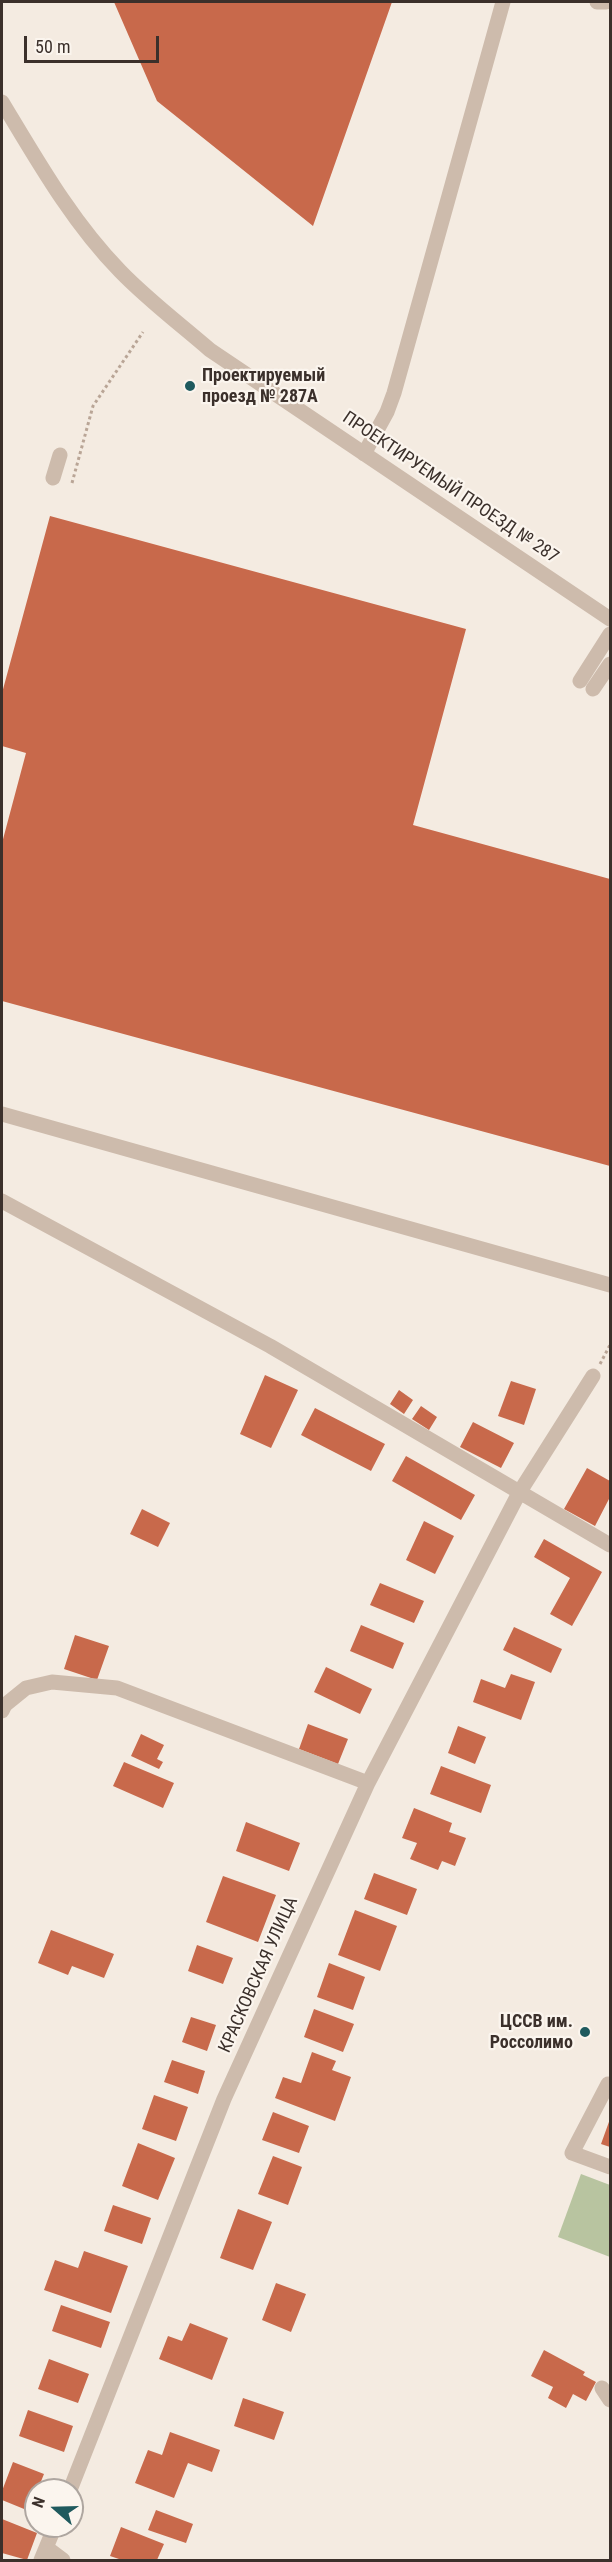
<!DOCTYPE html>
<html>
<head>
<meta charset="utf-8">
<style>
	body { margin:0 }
	#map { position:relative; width:612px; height:2562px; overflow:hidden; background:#f4ebe1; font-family:"Roboto Condensed",sans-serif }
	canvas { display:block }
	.frame { position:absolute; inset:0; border:3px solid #3b302b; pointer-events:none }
	.north { position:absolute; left:24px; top:2478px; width:60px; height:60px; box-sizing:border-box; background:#fbf5ee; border:2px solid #aea6a0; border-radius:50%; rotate:290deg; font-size:16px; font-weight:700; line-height:24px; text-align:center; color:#3b302b }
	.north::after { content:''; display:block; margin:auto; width:21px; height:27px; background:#1f5a5e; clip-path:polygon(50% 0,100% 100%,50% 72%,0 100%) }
	.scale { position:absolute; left:24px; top:36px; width:135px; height:27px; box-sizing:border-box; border:3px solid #3b302b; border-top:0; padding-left:8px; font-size:18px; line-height:21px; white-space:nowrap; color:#3b302b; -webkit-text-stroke:4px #fbf5ee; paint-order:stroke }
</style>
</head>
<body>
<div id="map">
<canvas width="612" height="2562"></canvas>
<div class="frame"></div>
<div class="north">N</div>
<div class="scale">50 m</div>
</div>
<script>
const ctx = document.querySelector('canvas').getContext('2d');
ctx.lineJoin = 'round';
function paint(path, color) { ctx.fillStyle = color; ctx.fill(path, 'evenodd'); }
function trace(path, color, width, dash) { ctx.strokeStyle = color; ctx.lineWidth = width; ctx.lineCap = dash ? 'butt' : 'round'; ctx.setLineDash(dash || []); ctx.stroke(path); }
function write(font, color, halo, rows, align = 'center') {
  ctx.font = font + ' "Roboto Condensed",sans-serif'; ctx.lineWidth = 4.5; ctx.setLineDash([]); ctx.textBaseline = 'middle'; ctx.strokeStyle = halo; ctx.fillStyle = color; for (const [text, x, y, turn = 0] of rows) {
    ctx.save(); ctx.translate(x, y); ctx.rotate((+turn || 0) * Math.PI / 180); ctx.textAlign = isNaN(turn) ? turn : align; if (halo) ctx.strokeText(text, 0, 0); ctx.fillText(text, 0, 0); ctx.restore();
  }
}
paint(new Path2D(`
	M581,2174L610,2185V2257L558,2237Z`), '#b8c4a0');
paint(new Path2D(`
	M114,2H392L313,226L157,101Z
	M50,516L466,629L413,825L610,879V1166L2,1001V843L26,753L2,746V693Z
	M265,1375L298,1390L271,1448L240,1434Z
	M511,1381L536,1389L524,1425L498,1416Z
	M399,1390L413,1400L404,1414L390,1404Z
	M421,1406L437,1417L429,1430L412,1419Z
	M315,1408L385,1444L371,1471L301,1435Z
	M473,1422L514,1443L501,1468L460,1447Z
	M406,1456L475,1495L461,1520L392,1481Z
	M587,1468L610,1481V1497L595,1526L564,1509Z
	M142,1509L170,1523L158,1547L130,1534Z
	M424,1521L454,1536L435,1574L406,1560Z
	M544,1539L602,1572L572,1626L550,1614L570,1578L534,1557Z
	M380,1583L424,1601L414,1623L370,1605Z
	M361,1625L404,1643L393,1669L350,1651Z
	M514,1627L562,1649L551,1673L503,1650Z
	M75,1635L109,1646L97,1680L64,1669Z
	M326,1667L372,1689L360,1714L314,1692Z
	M511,1674L535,1682L521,1720L473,1702L481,1679L505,1688Z
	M308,1724L348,1739L338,1764L299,1749Z
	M458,1726L486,1737L475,1764L448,1753Z
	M141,1734L164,1745L157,1759L163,1762L159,1769L131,1756Z
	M124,1762L174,1783L163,1808L113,1786Z
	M441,1766L491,1785L481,1813L430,1794Z
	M414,1808L452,1823L449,1832L466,1838L455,1866L442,1861L438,1870L410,1859L417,1843L402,1838Z
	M246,1822L300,1843L289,1871L236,1851Z
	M374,1873L417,1889L407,1915L364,1899Z
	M223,1876L276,1895L258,1942L206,1922Z
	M355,1910L397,1926L380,1971L338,1955Z
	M51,1930L114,1954L104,1978L72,1966L68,1975L38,1963Z
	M197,1945L233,1958L223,1984L188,1971Z
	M329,1963L365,1977L353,2010L317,1997Z
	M314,2009L354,2024L343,2052L304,2037Z
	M191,2017L216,2025L207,2051L182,2042Z
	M312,2052L336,2061L332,2070L351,2077L335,2121L275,2098L283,2077L301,2083Z
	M172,2060L205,2071L198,2094L164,2082Z
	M154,2095L188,2107L176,2141L142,2129Z
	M273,2112L309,2126L299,2153L262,2140Z
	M610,2119V2147L601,2144Z
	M138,2143L175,2158L158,2200L122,2186Z
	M273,2156L302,2167L288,2205L258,2194Z
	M113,2205L151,2218L142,2244L104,2231Z
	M238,2209L272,2222L253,2270L220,2258Z
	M84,2251L128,2266L111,2313L44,2290L55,2260L78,2268Z
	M276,2283L306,2294L291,2332L262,2320Z
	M61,2305L110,2322L101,2348L52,2331Z
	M190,2323L228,2338L212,2380L159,2359L168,2336L182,2341Z
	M544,2350L585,2372L583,2375L596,2382L586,2401L573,2394L566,2408L548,2398L553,2387L531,2376Z
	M49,2359L89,2374L78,2403L38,2389Z
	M243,2398L284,2412L274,2440L234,2426Z
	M28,2410L73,2426L64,2452L19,2436Z
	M170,2432L220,2450L212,2472L188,2463L174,2498L135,2483L148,2450L162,2455Z
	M13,2462L44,2474L29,2511L2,2500V2491Z
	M156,2510L193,2524L186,2543L148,2530Z
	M2,2519L37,2533L27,2560L2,2553Z
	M121,2527L164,2544L157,2560H122L110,2556Z`), '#c8694b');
trace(new Path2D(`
	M72,483L93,406L143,332
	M600,1364L610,1345`), '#b9a596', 3, [3, 3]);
trace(new Path2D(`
	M597,2H606
	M2,102C37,160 72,222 120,271C148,300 180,324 210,350L610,619
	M364,454L387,412L394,393L503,2
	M53,478L60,455
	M580,681L610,634
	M593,689L610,664
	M2,1114L610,1285
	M2,1201L270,1346L610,1545
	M2,1711L5,1705L26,1688L52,1682L117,1688L368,1783
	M608,2084L572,2153L610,2167
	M602,2388L610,2400
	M70,2490L224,2099L368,1783L519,1493L593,1376
	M47,2548L63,2560
	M41,2560L55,2526`), '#cdbbac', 15);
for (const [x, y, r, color] of [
	[190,386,6,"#1f5a5e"],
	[585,2032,6,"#1f5a5e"]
]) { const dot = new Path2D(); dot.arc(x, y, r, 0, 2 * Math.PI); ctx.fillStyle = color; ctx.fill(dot); trace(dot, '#fbf5ee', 2); }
write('bold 18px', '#3b302b', '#fbf5ee', [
	["Проектируемый",202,376],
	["проезд № 287А",202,397],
	["ЦССВ им.",573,2022,"right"],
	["Россолимо",573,2043,"right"]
], 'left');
write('18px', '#3b302b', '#fbf5ee', [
	["ПРОЕКТИРУЕМЫЙ ПРОЕЗД № 287",450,488,34],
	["КРАСКОВСКАЯ УЛИЦА",259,1975,-66]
]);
</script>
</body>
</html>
